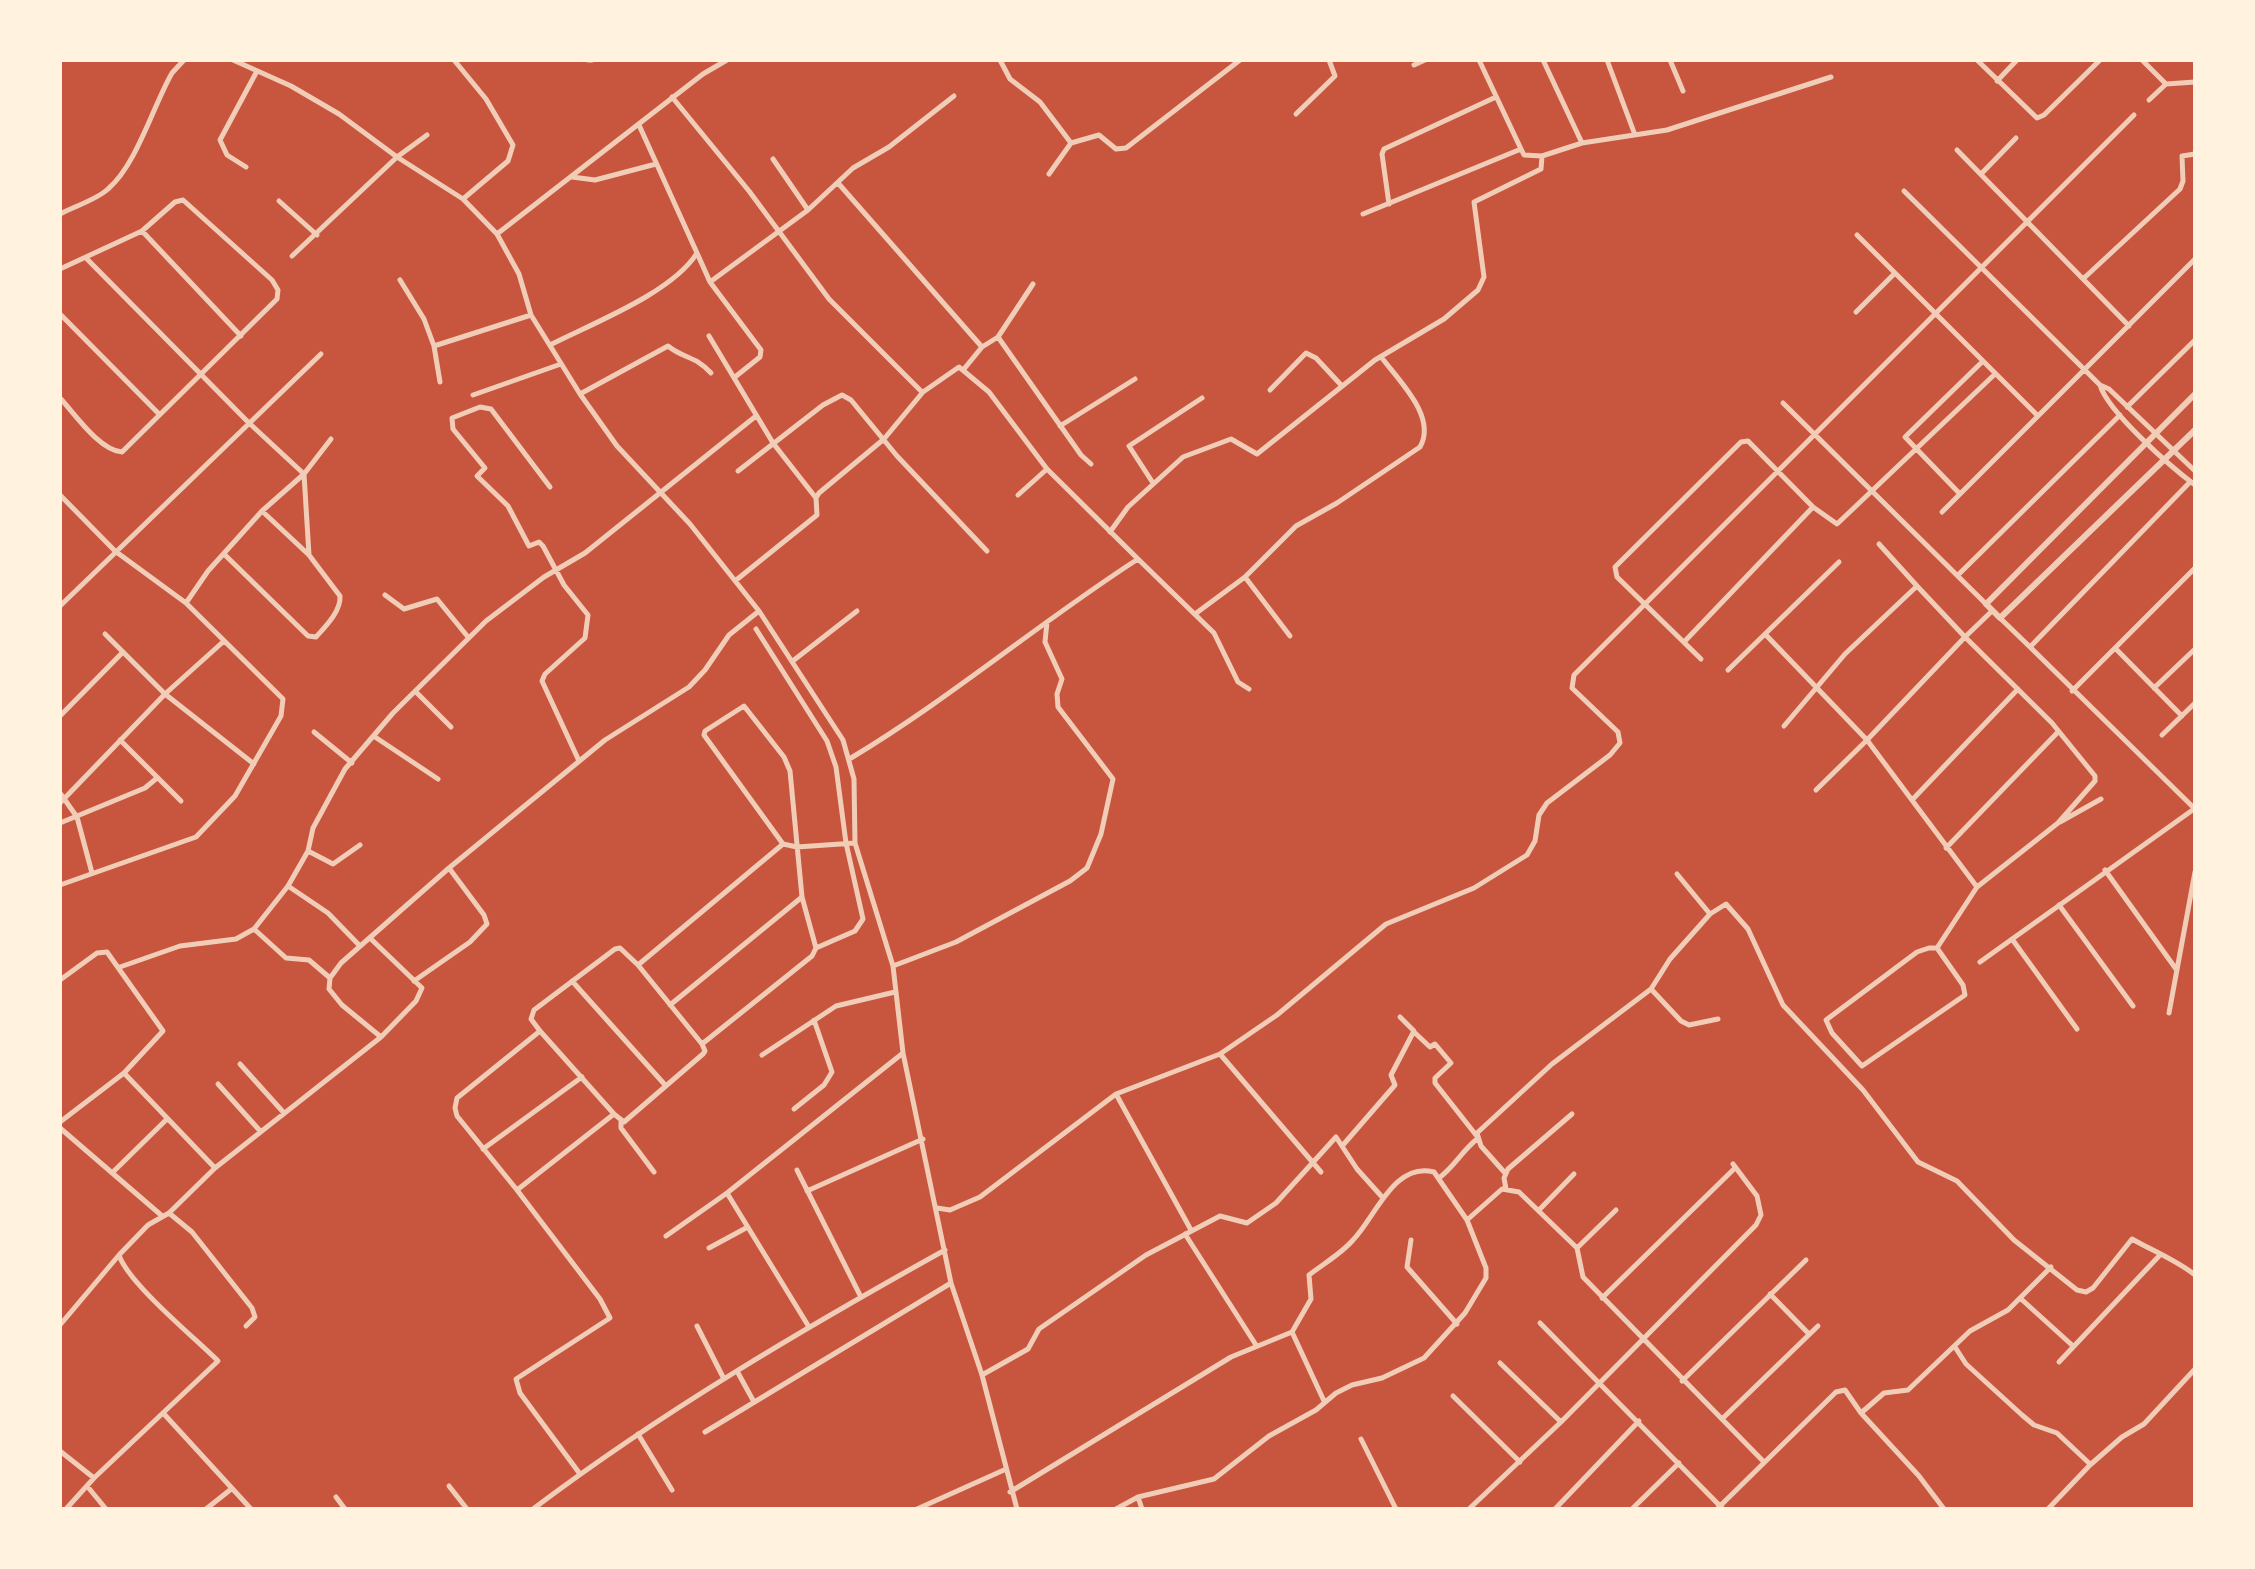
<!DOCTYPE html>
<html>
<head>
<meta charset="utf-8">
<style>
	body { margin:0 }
	#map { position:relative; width:2255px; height:1569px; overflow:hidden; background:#c8553d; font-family:"DM Sans",sans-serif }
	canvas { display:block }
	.frame { position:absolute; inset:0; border:62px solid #fff3e0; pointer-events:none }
</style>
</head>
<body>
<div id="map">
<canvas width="2255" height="1569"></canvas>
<div class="frame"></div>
</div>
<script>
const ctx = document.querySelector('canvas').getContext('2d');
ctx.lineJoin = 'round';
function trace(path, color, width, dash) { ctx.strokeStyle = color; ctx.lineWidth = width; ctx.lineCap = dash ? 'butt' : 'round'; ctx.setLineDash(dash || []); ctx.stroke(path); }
trace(new Path2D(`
	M233,60L291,86L339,114L397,157L463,199L497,234L519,274L531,315L580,394L617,446L690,524L759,611L843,740L854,779L855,843L893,966L903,1053L951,1283L982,1375L1017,1509
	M454,60L486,99L513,145L508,161L463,199
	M588,60H592
	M1000,60L1010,79L1040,102L1071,143
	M1479,60L1521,149L1524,155L1542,156L1582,143L1667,130L1831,77
	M1543,60L1582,143
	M1607,60L1635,135
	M1670,60L1683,91
	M1977,60L2037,118L2044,115L2100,60
	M2142,60L2166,84
	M1414,65L1425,60
	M1997,81L2017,60
	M672,97L749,191L829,299L922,392
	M2149,100L2166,84L2195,82
	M1296,114L1335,76L1329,60
	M1957,150L2129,326
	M773,159L808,210
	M246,167L227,155L220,140L257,71
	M1049,174L1071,143L1099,135L1116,149L1126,148L1240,60
	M1981,174L2016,138
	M572,177L595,180L656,164
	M838,183L982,347
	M1904,191L2100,385L2109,389L2195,471
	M279,201L317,235
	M1389,204L1382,154L1384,149L1496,97
	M60,214C75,206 96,200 108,189C137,164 153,106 172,73L184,60
	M1363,214L1521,149
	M143,232L241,336
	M497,234L703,74L727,60
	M1857,235L2038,416
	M697,253L710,282L808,210L853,168L889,147L954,96
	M292,256L397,157L427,135
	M87,259L248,422L304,474L309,555
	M60,269L142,231L175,202L183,200L272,280L278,290L277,299L122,452C99,450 75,414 60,398
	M2083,279L2180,189L2183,181L2182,156L2195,154
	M400,280L424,319L434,346L531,315
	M710,282L761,350L760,357L735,377
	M1856,312L1895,273
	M60,314L159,414
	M709,336L773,443L816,498
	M998,337L1081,455L1091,464
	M550,345C593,323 672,293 697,253L639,125
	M434,346L440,382
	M964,369L982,347L998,337L1033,284
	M2100,385C2108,412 2171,467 2195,485
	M1270,390L1306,353L1316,358L1342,386
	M580,394L668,346C684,359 696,356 711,373
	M473,395L561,364
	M1783,403L1986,604
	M2127,407L2195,340
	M1060,426L1135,379
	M738,471L823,405L842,395L851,400L897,456L987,551
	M2190,482L2030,647L2195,809
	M1153,483L1129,446L1202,398
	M550,487L491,409L480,407L452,418L453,429L485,468L477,476L508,506L529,546L539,542L543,546L564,585L588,615L585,638L545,674L542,681L579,761
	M1960,494L1905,437L1982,362
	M60,495L115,551L186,603L283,699L281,716L235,796L196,837L60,885
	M1018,495L1047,469
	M1942,512L2195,259
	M1110,532L1128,507L1183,457L1231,439L1257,454L1375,360L1444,319L1478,290L1484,277L1474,202L1541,169L1542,156
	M1879,544L1917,586
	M224,554L308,636L316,637C326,626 341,611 340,596L309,555L262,511
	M1958,575L2120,415
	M1245,577L1290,636
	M735,581L817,515L816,498L819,493L884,439L923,392L959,367L989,392L1047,469L1138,559
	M385,595L404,609L437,599L468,637
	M186,603L208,571L262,511L304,474L331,439
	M60,606L321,354
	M1195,614L1245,577L1296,526L1337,503L1420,447C1437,417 1400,382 1382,358
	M2000,618L2030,647
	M756,629L827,741L836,767L846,843L863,919L855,931L816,948
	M105,634L165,694L254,764
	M1765,634L1867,740L1816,790
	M1685,641L1813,507
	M2115,648L2182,716
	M1701,659L1617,577L1615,567L1741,442L1748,441L1813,507L1837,524L1995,374
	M794,660L857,611
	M1728,670L1839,562
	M2154,688L2195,649
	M2072,691L2195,568
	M416,692L451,727
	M60,716L123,652
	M1784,726L1845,654L1917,586L1965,637L1992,611
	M314,732L352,763
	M2162,735L2195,703
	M375,737L438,779
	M120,740L181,801
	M851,758C951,698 1040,622 1138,559L1214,633L1238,682L1249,689
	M60,793L77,817L92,873
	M1913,799L2018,689
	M60,803L165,694L224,641
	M2060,822L2101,799
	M60,823L145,788L157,778
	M1946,848L2058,732
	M308,851L333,864L360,845
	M2105,870L2176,969
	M1677,874L1710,914
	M288,886L328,913L359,945
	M2059,905L2133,1006
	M254,929L286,958L309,960L330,978
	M2012,939L2077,1029
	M1929,948H1937L1963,985L1965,995L1862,1066L1832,1033L1826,1020L1917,952Z
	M1937,948L1977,887L1867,740L1965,637L2052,723L2095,776V781L2058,823L1977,887
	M1980,962L2194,809
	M638,965L783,844
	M893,966L956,942L1070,881L1087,868L1101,834L1113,779L1058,707L1057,694L1062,679L1045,642L1047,622
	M120,967L180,946L236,939L254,929L288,886L308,851L313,828L345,769L393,713L486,621L544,577L585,553L756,416
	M60,980L97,953L107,952L163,1031L124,1073L60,1122
	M414,981L470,942L487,924L484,915L449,868
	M572,981L666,1086
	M1651,989L1681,1021L1689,1025L1718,1019
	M670,1005L802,897
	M2169,1013L2195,872
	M1414,1032L1430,1047L1435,1044L1451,1063L1435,1078V1083L1476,1135
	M381,1037L342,1005L329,989L330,978L341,963L449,868L605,740L689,687L705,670L729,635L759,611
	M1220,1054L1321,1172
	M762,1055L836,1006L895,992
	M240,1064L284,1113
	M124,1073L215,1168
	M218,1084L261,1132
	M1116,1094L1191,1230
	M794,1109L824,1085L832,1072L814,1020
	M614,1114L540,1031L531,1019L534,1010L615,949L620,948L638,965L702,1044
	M621,1122V1128L654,1172
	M60,1128L161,1215
	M1343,1145L1395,1085L1391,1075L1414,1031L1400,1017
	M483,1149L582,1077
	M797,1170L861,1297
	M112,1173L166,1120
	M1505,1173L1481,1146L1477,1133L1552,1064L1651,989L1670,959L1710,914L1726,904L1748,929L1783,1005L1863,1090L1918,1162L1957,1181L2014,1240L2077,1290L2086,1292L2093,1288L2132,1239C2153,1251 2176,1260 2195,1275
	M1439,1178C1455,1166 1461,1152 1477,1139
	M1506,1189L1504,1178L1508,1169L1572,1114
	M517,1190L457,1116L455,1108L457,1098L540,1031
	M807,1191L923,1139
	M727,1193L809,1327
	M937,1208L950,1210L980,1197L1116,1094L1220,1054L1277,1015L1386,924L1474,888L1527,855L1535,841L1539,815L1547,803L1610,755L1620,743L1618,732L1572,688L1574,675L2134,115
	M1540,1209L1574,1174
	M169,1213L192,1232L252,1308L255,1317L246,1326
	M1185,1234L1256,1345
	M666,1236L727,1193L903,1053
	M1411,1240L1407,1267L1457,1324
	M709,1248L746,1228
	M1577,1248L1616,1210
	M1770,1294L1809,1334
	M1602,1298L1735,1168
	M2020,1298L2073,1346
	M1540,1323L1723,1509
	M60,1325L119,1255
	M697,1326L724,1379
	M1955,1347L1966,1364L2022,1415L2034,1425L2057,1433L2090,1464
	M2059,1362L2159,1256
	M1500,1363L1561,1422
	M737,1371L754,1402
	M982,1375L1028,1349L1039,1329L1146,1255L1220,1216L1247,1223L1276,1203L1336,1137L1357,1169L1383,1198
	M1682,1381L1806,1260
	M1453,1396L1520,1462
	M1324,1401L1292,1332L1311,1299L1309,1275C1323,1264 1341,1254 1353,1240C1375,1218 1394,1161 1434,1172L1467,1220
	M1861,1413L1919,1476L1944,1509
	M164,1414L251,1509
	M1722,1419L1818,1326
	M705,1432L951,1283
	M638,1434L672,1490
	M1361,1439L1396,1509
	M60,1451L94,1478
	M580,1474L520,1393L516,1379L610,1318L600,1299L517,1190L614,1114L624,1122L703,1054L705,1051L702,1044L812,956L816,948L802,897L790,771L784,757L744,706L705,731L704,735L783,844L797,847L855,843
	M87,1486L106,1509
	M449,1486L467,1509
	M1010,1492L1231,1357L1292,1332
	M336,1497L345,1509
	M1138,1497L1142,1509
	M66,1509L94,1478L218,1361C195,1338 128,1283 119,1255L148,1225L169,1213L215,1168L381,1037L416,1001L422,988L371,939
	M206,1509L230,1490
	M533,1509C663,1411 803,1329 945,1250
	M917,1509L1004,1470
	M1116,1509L1138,1497L1214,1479L1269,1436L1316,1410L1336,1393L1352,1385L1382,1378L1424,1358L1465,1313L1486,1278V1268L1467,1220L1502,1189L1519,1192L1577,1248L1583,1277L1763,1461
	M1469,1509L1561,1422L1756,1225L1761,1215L1757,1196L1733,1164
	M1555,1509L1639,1421
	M1632,1509L1679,1463
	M1717,1509L1836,1392L1845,1390L1861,1413L1884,1393L1908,1390L1970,1331L2008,1310L2051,1267
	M2048,1509L2090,1465L2122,1437L2144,1424L2195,1369`), '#f1ccb7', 5);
trace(new Path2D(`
	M2195,394L1986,604L2000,618L2195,430`), '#f1ccb7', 6);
</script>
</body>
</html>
